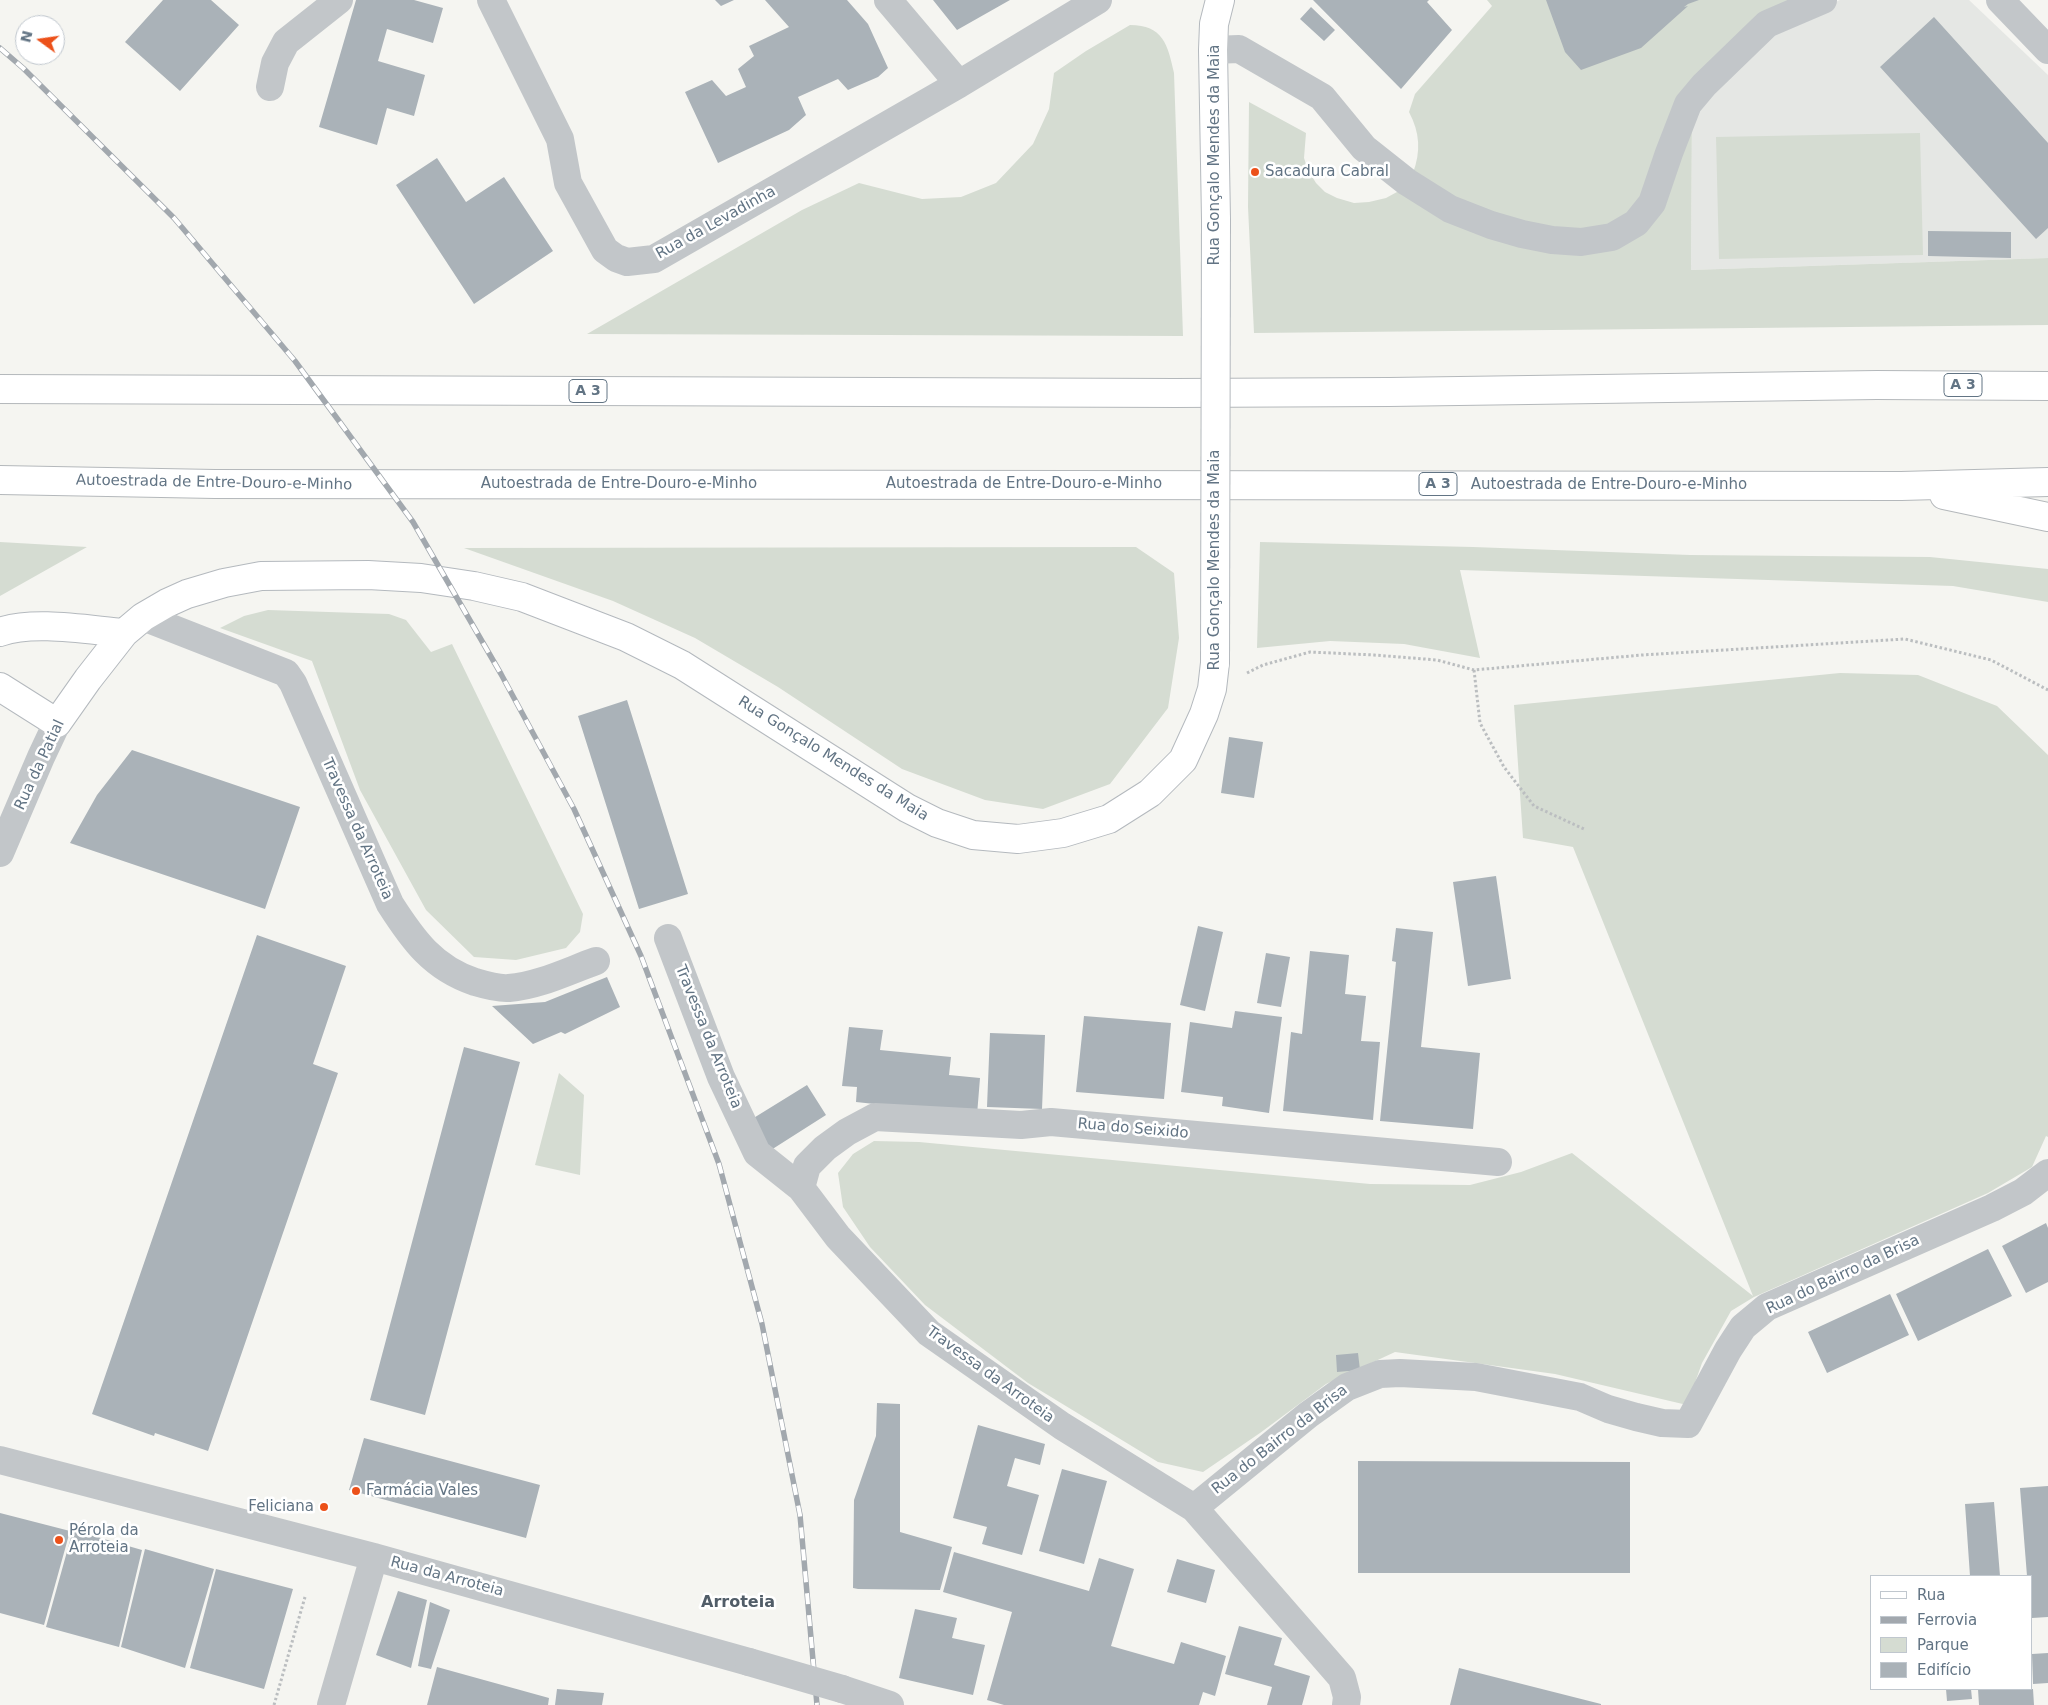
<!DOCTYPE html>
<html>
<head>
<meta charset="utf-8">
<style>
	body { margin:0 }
	#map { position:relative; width:2048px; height:1705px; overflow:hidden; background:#f5f5f1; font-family:"DejaVu Sans",sans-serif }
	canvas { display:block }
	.legend { position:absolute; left:1870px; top:1575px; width:162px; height:115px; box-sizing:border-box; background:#fff; border:1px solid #c0c7ce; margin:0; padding:6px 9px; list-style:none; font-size:15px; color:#627484 }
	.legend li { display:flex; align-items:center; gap:10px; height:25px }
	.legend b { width:25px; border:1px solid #c0c7ce }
	.north { position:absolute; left:15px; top:15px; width:50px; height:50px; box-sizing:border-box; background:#fff; border:1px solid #c0c7ce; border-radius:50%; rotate:284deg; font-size:14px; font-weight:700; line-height:20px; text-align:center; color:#627484 }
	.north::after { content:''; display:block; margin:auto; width:18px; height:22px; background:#ec511a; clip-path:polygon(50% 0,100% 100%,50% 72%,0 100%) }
</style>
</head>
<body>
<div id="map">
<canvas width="2048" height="1705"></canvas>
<ul class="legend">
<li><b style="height:6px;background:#fff"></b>Rua</li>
<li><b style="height:6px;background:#a2a8ae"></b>Ferrovia</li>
<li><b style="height:14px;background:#d5dcd2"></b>Parque</li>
<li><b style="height:14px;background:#aab2b8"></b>Edifício</li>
</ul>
<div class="north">N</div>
</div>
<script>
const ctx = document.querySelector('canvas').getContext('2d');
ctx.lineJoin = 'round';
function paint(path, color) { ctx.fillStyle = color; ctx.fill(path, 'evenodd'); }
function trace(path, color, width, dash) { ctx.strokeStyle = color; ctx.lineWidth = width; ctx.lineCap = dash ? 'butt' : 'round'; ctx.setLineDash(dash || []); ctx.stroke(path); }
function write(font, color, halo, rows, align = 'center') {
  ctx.font = font + ' "DejaVu Sans",sans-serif'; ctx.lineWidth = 5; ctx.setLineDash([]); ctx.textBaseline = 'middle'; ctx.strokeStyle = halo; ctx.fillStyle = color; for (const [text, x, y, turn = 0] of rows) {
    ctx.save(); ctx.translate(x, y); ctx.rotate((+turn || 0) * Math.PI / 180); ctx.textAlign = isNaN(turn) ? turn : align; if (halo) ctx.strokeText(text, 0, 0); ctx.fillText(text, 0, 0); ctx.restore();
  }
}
paint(new Path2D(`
	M1840,0H1969L2048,75V258L1691,270L1692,108L1768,33Z`), '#e5e7e4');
paint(new Path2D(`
	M1487,0H1791L1767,11L1642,197L1627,214L1609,226L1573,231L1542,229L1451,197L1413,173C1421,151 1420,133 1409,112L1415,94L1492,6Z
	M1130,25C1163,25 1168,45 1174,73L1183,336L587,334L802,210L859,183L922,199L961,197L996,183L1033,144L1049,109L1054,73L1086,51Z
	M1249,102L1306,133L1304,158L1308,170L1316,183L1325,192L1337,198L1354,203L1369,202L1386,198L1397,192H1408L1459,221L1624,243L1692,108L1691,270L2048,258V325L1254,333L1248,207Z
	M1920,133L1923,255L1719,259L1716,137Z
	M0,542L87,547L0,596Z
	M1260,542L1473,547L1690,555L1930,557L2048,569V602L1953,586L1460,570L1480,658L1404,644L1330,641L1257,648Z
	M1136,547L1174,573L1179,638L1168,708L1110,784L1043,809L985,800L902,769L778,687L695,638L613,601L464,548Z
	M268,610L389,614L406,620L431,652L452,644L583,914L580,932L566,948L516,960L474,957L426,910L360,790L312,661L220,628L244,616Z
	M1840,673L1918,675L1997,706L2048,755V1137L2046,1136L2032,1167L1988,1193L1754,1297L1731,1311L1702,1363L1687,1405L1555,1374L1395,1352L1326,1384L1260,1433L1203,1472L1158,1462L1028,1383L925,1305L870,1247L843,1207L838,1173L853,1154L874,1141L919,1142L1370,1184L1470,1185L1521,1172L1572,1153L1753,1296L1573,847L1523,838L1514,705Z
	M559,1073L584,1095L580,1175L535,1165Z`), '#d5dcd2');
paint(new Path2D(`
	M163,0H211L239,25L180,91L125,42Z
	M356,0H414L443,8L433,43L387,29L378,61L425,75L414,116L387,108L377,145L319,127Z
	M715,0H734L721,6Z
	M765,0H847L868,24L888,68L878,77L848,90L838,79L798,97L806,115L789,130L718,163L685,92L712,80L726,96L746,87L738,69L754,56L749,46L789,27Z
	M933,0H1010L957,30Z
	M1313,0H1429L1427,2L1452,30L1401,89Z
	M1546,0H1699L1688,4L1684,7L1688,6L1641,48L1581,70L1565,52Z
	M1311,7L1335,30L1324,41L1300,19Z
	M1934,17L2048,143V228L2036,239L1880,67Z
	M437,158L466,202L504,177L553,251L474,304L396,185Z
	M1928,231L2011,232V258L1928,256Z
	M627,700L688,894L639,909L578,716Z
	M1229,737L1263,742L1254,798L1221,793Z
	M132,750L300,807L265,909L70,843L97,795Z
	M1496,876L1511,979L1468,986L1453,882Z
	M1198,926L1223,932L1205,1011L1180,1005Z
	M1396,928L1433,932L1421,1047L1480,1053L1473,1129L1380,1121L1396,962L1392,961Z
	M257,935L346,966L313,1064L338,1073L208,1451L155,1433L154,1436L92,1414Z
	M1310,951L1349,955L1345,994L1366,996L1361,1041L1380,1042L1373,1120L1283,1111L1291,1032L1302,1034Z
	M1266,953L1290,957L1281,1007L1257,1003Z
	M607,977L620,1007L565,1034L561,1032L533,1044L492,1006L545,1002Z
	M1235,1011L1282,1017L1269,1113L1222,1106L1223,1097L1181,1092L1190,1022L1232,1028Z
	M1084,1016L1171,1023L1164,1099L1076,1092Z
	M849,1027L883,1030L880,1050L951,1057L949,1075L980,1078L977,1115L856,1102L857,1087L842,1086Z
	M990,1033L1045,1035L1042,1109L987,1107Z
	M464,1047L520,1062L425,1415L370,1400Z
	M807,1085L826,1115L771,1150L752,1119Z
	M2046,1223L2048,1228V1282L2026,1293L2002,1246Z
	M1988,1249L2012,1296L1918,1341L1896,1294Z
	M1890,1294L1909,1335L1827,1373L1808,1332Z
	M1358,1353L1360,1370L1337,1372L1336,1355Z
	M877,1403L900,1404V1532L952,1547L940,1590L858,1589L853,1588L854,1500L876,1436Z
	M978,1425L1045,1444L1040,1465L1015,1458L1007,1486L1039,1495L1022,1555L982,1544L987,1527L953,1518Z
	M364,1438L540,1485L526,1538L349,1490Z
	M1358,1461L1630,1462V1573H1358Z
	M1062,1469L1107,1481L1084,1564L1039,1551Z
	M2048,1486V1617L2032,1618V1576H2027L2020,1488Z
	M1994,1502L2000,1576H1970L1965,1504Z
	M0,1513L70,1531L44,1625L0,1613Z
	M73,1530L142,1550L119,1647L46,1627Z
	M145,1549L214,1569L185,1668L121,1647Z
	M954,1552L1089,1591L1099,1558L1134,1569L1111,1646L1174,1664L1181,1642L1226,1656L1215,1696L1203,1692L1199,1705H1004L987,1700L1012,1612L943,1592Z
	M1177,1559L1215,1570L1206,1603L1167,1592Z
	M216,1569L293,1589L264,1689L190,1668Z
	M398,1591L427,1600L411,1668L376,1655Z
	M430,1602L450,1610L431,1669L418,1666Z
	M915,1609L957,1618L952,1638L985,1645L973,1695L899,1678Z
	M1239,1626L1282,1638L1274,1665L1310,1676L1302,1705H1267L1272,1687L1225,1674Z
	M2048,1653V1683L2033,1684L2032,1654Z
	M437,1667L549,1698L548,1705H427Z
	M1459,1668L1601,1704V1705H1450Z
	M557,1689L604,1693L602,1705H555Z
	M1946,1689H1971L1972,1699L1947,1701Z
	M1978,1689H2033L2034,1705H1979Z`), '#aab2b8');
const secondary = new Path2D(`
	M1216,220L1213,50L1214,24L1220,0
	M0,632C33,620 88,630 124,633
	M0,687L57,723L88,679L124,633L143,617L167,603L187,594L224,583L261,576L368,575L421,578L474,586L522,597L626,637L682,665L907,808L937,823L973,835L1018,839L1063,833L1109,819L1150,793L1183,760L1204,714L1212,689L1215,663`);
const highway = new Path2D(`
	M0,389L1176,393L1389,392L1877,385L2048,386
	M0,480L215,484L1901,486L2048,482
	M1944,495L2048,517`);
trace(secondary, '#b4b9be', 30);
trace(highway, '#b4b8bb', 30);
trace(new Path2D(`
	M1474,670L1480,723L1504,767L1534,806L1584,829
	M1247,673L1263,665L1310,652L1374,655L1437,660L1474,670L1642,655L1905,639L1991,660L2048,690
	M274,1705L305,1597`), '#bbbec0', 3, [2.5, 2.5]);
trace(new Path2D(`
	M491,0L560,139L568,183L605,250L616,258L627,262L654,259L959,84L1098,0
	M888,0L959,84
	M2000,0L2048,50
	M1213,50L1239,49L1322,97L1364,148L1407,182L1450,209L1491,225L1522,234L1552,240L1581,242L1612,237L1636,223L1652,203L1669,153L1688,104L1704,85L1767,24L1823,0
	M270,87L275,63L286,42L339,0
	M143,617L286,673L293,683L390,904C413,940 433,968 475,982C485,985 498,989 509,988C538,986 568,971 596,961
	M0,853L41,757L57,723
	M668,938L721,1077L757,1153L801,1188L838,1237L929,1333L1062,1426L1194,1508L1342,1678L1347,1697L1346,1705
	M801,1188L807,1166L825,1148L847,1132L875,1117L1021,1125L1051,1122L1498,1162
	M0,1460L374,1557L749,1662
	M1194,1508L1308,1415L1347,1387L1380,1374L1400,1373L1476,1377L1580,1397L1608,1409L1636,1417L1662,1423L1688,1424L1728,1350L1743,1327L1767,1307L1992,1208L2023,1192L2048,1173
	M842,1689L890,1705
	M331,1705L374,1557`), '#c2c6c9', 28);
trace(secondary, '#fff', 28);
trace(highway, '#fff', 28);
const rail = new Path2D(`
	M0,48L23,68L174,218L295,361L413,522L501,674L574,809L641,956L719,1164L762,1324L800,1515L817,1705`);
trace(rail, '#a2a8ae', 5.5);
trace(rail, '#fff', 4, [11]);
const secondaryBridge = new Path2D(`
	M1215,663L1216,220`);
trace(secondaryBridge, '#b4b9be', 30, []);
trace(new Path2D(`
	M749,1662L842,1689`), '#c2c6c9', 28);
trace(secondaryBridge, '#fff', 28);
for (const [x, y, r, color] of [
	[1255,172,5,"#ec511a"],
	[356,1491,5,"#ec511a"],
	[324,1507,5,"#ec511a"],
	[59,1540,5,"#ec511a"]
]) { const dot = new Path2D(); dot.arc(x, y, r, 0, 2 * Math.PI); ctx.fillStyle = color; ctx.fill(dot); trace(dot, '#fff', 2); }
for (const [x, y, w] of [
	[1963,385,38],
	[588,391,38],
	[1438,484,38]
]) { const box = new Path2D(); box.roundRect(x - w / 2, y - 11.5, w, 23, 4); ctx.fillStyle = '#fff'; ctx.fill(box); trace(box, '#627484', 1); }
write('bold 14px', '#627484', null, [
	["A 3",1963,385],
	["A 3",588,391],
	["A 3",1438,484]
]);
write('15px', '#627484', '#fff', [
	["Rua Gonçalo Mendes da Maia",1215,155,-90],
	["Rua da Levadinha",716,223,-29],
	["Autoestrada de Entre-Douro-e-Minho",214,483,1],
	["Autoestrada de Entre-Douro-e-Minho",619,484],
	["Autoestrada de Entre-Douro-e-Minho",1024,484],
	["Autoestrada de Entre-Douro-e-Minho",1609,485],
	["Rua Gonçalo Mendes da Maia",1215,560,-90],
	["Rua Gonçalo Mendes da Maia",833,759,32],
	["Rua da Patial",40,765,-65],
	["Travessa da Arroteia",357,829,66],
	["Travessa da Arroteia",708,1037,68],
	["Rua do Seixido",1133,1129,5],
	["Rua do Bairro da Brisa",1843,1275,-25],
	["Travessa da Arroteia",990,1375,36],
	["Rua do Bairro da Brisa",1280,1440,-38],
	["Rua da Arroteia",447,1577,15]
]);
write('15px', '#627484', '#fff', [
	["Sacadura Cabral",1265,172],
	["Farmácia Vales",366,1491],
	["Feliciana",314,1507,"right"],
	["Pérola da",69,1531],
	["Arroteia",69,1548]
], 'left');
write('bold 16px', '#515d68', '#fff', [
	["Arroteia",738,1603]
]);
</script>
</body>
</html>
